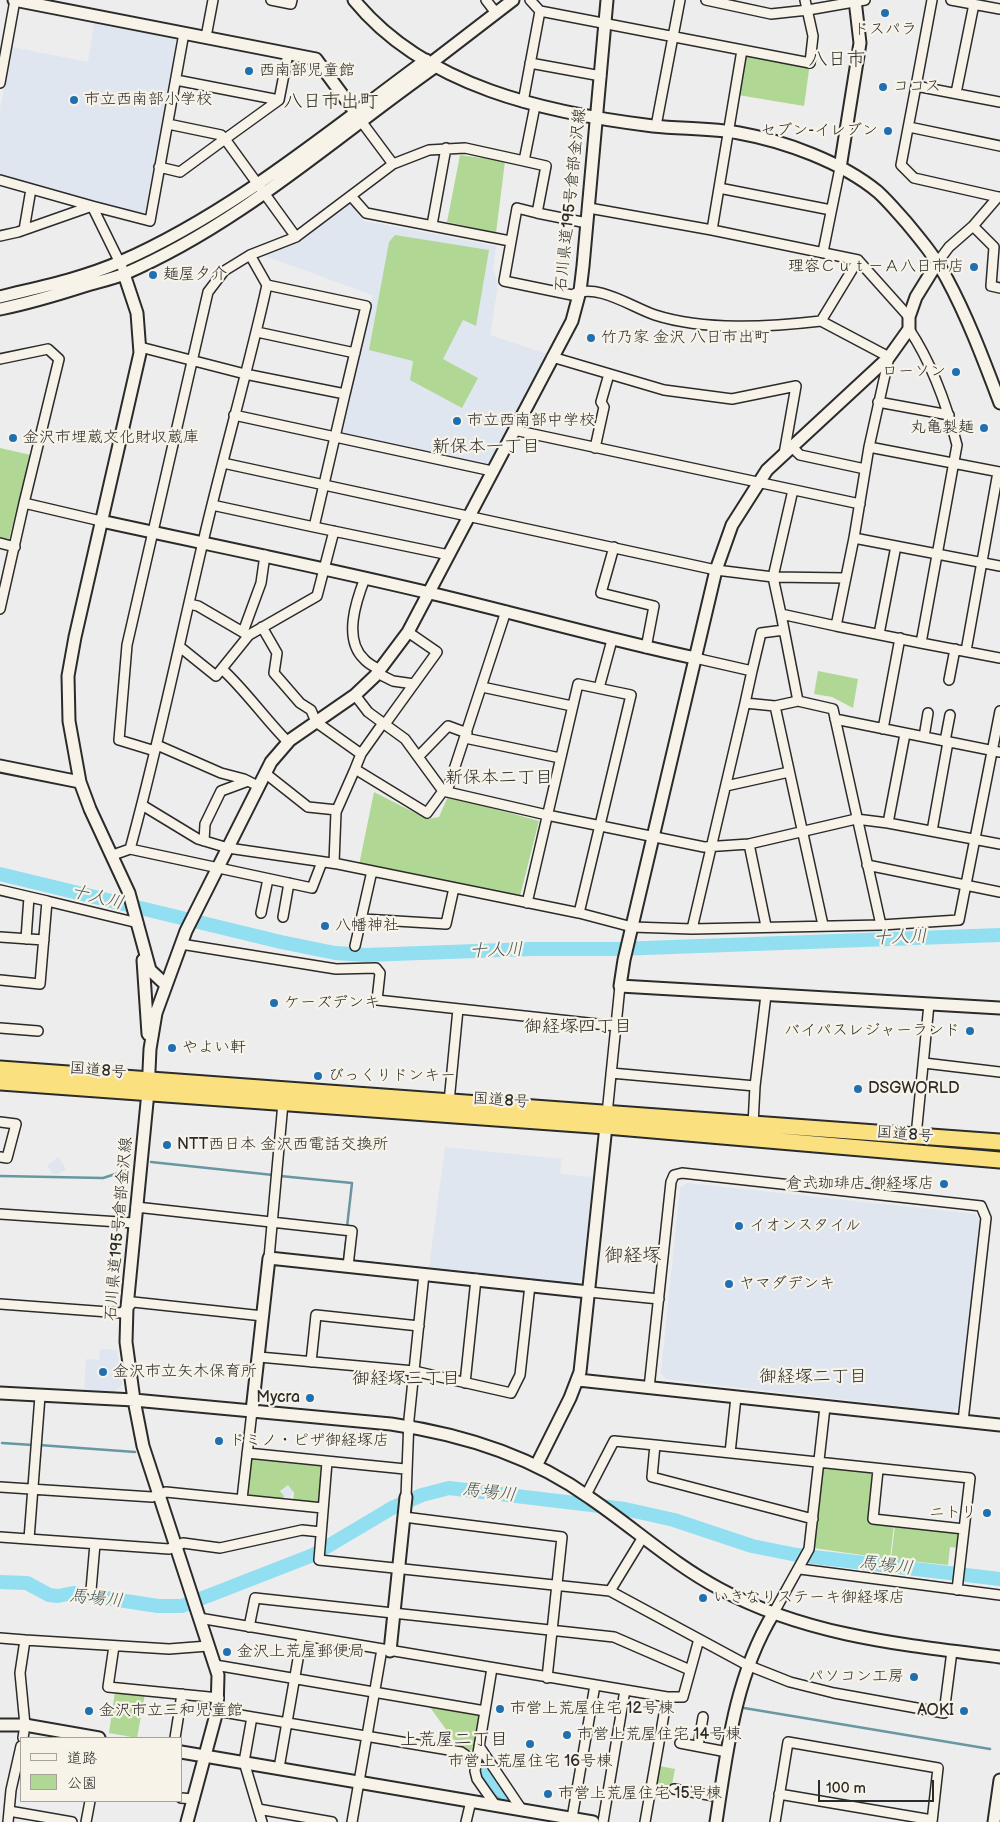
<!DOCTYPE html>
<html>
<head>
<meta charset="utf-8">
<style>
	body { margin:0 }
	#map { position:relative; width:1000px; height:1822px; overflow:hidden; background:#ecedec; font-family:"Balsamiq Sans","Klee One",sans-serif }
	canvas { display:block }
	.legend { position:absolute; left:20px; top:1737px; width:162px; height:65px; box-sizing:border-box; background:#f7f3e8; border:1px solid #a5a39c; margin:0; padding:6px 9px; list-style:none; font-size:15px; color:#2b2b2b }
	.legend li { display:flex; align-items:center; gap:10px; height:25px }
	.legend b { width:25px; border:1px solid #a5a39c }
	.scale { position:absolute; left:818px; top:1780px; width:116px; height:22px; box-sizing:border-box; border:2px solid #2b2b2b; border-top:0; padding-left:6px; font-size:15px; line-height:18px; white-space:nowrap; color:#2b2b2b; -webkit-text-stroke:4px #f7f3e8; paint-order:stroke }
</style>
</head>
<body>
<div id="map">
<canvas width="1000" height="1822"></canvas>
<ul class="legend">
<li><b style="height:6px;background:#f7f3e8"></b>道路</li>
<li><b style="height:14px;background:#b0d894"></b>公園</li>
</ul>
<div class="scale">100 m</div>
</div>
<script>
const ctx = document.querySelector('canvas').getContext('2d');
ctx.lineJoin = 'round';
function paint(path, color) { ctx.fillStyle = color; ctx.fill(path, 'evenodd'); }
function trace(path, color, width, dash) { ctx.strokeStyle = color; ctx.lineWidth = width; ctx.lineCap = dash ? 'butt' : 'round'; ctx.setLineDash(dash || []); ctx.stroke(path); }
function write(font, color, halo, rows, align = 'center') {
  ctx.font = font + ' "Balsamiq Sans","Klee One",sans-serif'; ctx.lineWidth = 4.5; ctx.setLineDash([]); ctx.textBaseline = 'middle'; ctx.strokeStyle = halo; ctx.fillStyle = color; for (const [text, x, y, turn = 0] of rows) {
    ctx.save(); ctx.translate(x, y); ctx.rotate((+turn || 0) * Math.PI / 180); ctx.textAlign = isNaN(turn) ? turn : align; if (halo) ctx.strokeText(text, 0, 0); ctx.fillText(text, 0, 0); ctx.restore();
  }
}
paint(new Path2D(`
	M94,22L174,38L176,41L146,210L142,214L0,176V109L12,47L88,62Z
	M348,203L352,204L364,221L496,246L493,269L498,285L490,335L547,354L489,465L341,434L372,295L263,255L296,242Z
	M445,1147L562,1159L560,1174L593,1177L582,1278L576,1284L429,1268Z
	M58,1157L66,1169L58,1174H53L47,1166Z
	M687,1183L975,1214L980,1221L960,1406L952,1412L666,1379L661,1373L680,1188Z
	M100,1349L117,1350L122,1385L109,1395L84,1393L86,1359L99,1360Z
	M281.5 1492a5.5 5.5 0 1 1 11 0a5.5 5.5 0 1 1-11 0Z`), '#dfe6f0');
paint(new Path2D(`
	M745,53L810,63L804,106L738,95Z
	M460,155L505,161L496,233L447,222Z
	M395,235L489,250L476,326L463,320L443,359L478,378L462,408L410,380L413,361L369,350L389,242Z
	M0,448L31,455L9,539L0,537Z
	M818,671L858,679L853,708L832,697L814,694Z
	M374,792L427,819L439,817L448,796L539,821L520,896L359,865Z
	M253,1458L320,1465L324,1469L321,1501L317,1504L293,1501L294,1493L288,1485L280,1491L284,1496L283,1500L249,1497L246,1493L249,1461Z
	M821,1466L870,1472L873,1475L868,1521L894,1525L890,1559L813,1548Z
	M895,1525L956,1532L960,1536L959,1548L950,1547L948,1565L891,1559Z
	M115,1691L145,1694L137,1738L109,1733Z
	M429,1706L478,1715L481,1718L475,1750H461Z
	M659,1766L675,1769L671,1789L663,1787V1784L656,1783Z`), '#b0d894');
const water = new Path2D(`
	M480,1760H483L510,1799L508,1802C498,1800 480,1784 478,1772C478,1769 480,1763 480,1760Z`);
paint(water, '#91dff1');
trace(water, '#6897a2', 1);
trace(new Path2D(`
	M151,1162L273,1175
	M0,1176L103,1178L128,1170
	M280,1176L352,1183L347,1227
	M344,1259L347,1234
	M354,1261L381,1264
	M390,1265L397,1266
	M411,1267L427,1269
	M429,1269L503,1277
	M527,1280L571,1284
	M2,1443L33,1445
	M39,1445L135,1452
	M744,1708L990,1749`), '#6897a2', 2.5);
trace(new Path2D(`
	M0,874L281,942L335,953L366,955L531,949H618L1000,935
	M0,1582L27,1583L49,1595L58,1596L73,1593L158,1606H182L313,1555L392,1508L422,1495L449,1488L625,1509L674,1520L752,1546L797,1555L1000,1579`), '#91dff1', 14);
const street = new Path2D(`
	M271,0L291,4L292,0
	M486,0L496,13
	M530,0L540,11L810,63L813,36L805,0
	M706,0L771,14L808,10L865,0
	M951,0L1000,9
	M206,37L213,0
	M288,54L279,100L225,139L296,237
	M530,63L601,76
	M176,80L279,100
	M0,83L15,0
	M916,86L932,0
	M956,93L974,4
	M523,102L540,11
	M361,121L393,164
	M656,126L680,0
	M909,127L1000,146
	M524,161L546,166L537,213L587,223
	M159,167L180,172L225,139L221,135L168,124
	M0,180L92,206
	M719,188L831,210
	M351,196L366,213L510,241
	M998,197L914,178L901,165L916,86L1000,102
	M589,208L712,230L858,260L909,317
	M537,213L517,208L504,281L572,295C597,282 631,307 655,315C705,331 769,327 821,321
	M432,225L446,148
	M973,226L994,247L991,286L1000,288
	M24,230L31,189
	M712,230L742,50
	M0,236L18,232L92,206
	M823,252L840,168
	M858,260L821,321L889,357L869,447L854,538L836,626L921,643
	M937,263L949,247L973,226L998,197H1000
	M122,267L92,206L150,221L184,33
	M909,329C931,362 947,406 957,445L921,643L1000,658
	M257,332L355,353
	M140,347L245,374L345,394L366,306L267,285
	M552,357L664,390L732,399L796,386L784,454
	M0,359L48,349L59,359L24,503L101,521
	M345,394L314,527L449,555
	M878,402L949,415
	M234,415L492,471
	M514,430L860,504
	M792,447L800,455L865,469
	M869,447L1000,472
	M595,448L604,407L601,402L609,374
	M223,463L716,570L773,577L845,578
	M212,505L314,527
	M854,538L1000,566
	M0,543L15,547
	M614,547L601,593L654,606L646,648
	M365,578C356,601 343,639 364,659C368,664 375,667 380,670
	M189,604L198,606L246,634
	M0,609L24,503
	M781,614L773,577L793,490
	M262,627L277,653L274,673L300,703L311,710L316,722L361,754
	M243,632L261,583L265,555
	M879,634L896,546
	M180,647L216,676L249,635L317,596L334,531
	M966,651L998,472
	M695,658L752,671L745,703
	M222,669C246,691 265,719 288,742
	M752,671L761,633L784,630
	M377,673L393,681L414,684
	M949,680L955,649
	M482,687L572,706
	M599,688L612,640
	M355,695L368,712L383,723L361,754L355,769
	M798,701L833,709L881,925
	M775,706L823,925
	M835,719L1000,752
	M383,723L405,739L443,791
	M385,724L437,652L408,632
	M883,729L900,638
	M924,737L928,713
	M465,738L560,758
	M945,741L950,715
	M157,745L221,773L244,779L258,786
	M155,751L119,740L127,645L208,292L224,271L250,255
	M418,757L448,726L467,733
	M265,773L308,807L337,810
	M726,786L789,772
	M447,791L506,611
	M142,805L198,839L228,848L338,864L579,913L632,927L692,929L881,925L959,920L1000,711
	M888,823L905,734
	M932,831L948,742
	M204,841L205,824L221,791L248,781
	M749,844L766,926
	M130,849L312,888L322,862
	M113,855L130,849C158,747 179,644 203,542C223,456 248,371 267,285L250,255L296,237L393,164L429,150L465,148L524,161L535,106
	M334,863L336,812L355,769L427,813L443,791L547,815L704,847L749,844L856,819L888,823L1000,844
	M867,865L1000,892
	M0,890L47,901
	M527,903L578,684L631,695L579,913
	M261,913L268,879
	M283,917L289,883
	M363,919L446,924L454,888
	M692,929L745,703L775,706L798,701L781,614L836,626
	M0,937L44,940
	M26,939L29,897
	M181,944L336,969L376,968L380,973L377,1000L616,1026
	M355,946L372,871
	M0,980L40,984L47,901L138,923
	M0,1028L38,1031
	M924,1063L1000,1072
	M611,1073L755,1086
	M449,1102L458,1009
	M607,1114L620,986
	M0,1122L16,1124L7,1158L0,1157
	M753,1125L755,1086L766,995
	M916,1136L929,1004
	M136,1207L352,1231L348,1266
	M0,1214L134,1223
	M269,1258L283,1103
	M589,1292L659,1299
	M0,1304L122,1313L133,1302L263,1316
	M259,1357L414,1371L511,1393L520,1375L530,1285
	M311,1362L316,1315L419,1326
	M465,1383L476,1279
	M649,1388L671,1182L674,1175L682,1173L981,1206L986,1218L963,1421
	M655,1445L970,1478L957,1590
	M247,1453L405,1469
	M730,1453L736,1397
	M327,1462L319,1560L610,1591L747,1665L790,1682L834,1693L944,1713L952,1651
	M878,1470L873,1519L964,1529
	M0,1487L152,1497L166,1492L323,1508
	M586,1495L614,1441L655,1445L652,1477L813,1519
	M406,1497L409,1419L424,1274
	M242,1499L252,1411
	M404,1517L562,1537L547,1678
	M0,1537L169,1549L183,1543L220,1548L302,1530L321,1532
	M29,1539L40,1396
	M800,1569L1000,1595
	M91,1590L95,1544
	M610,1591L643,1537
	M773,1614L809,1549L825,1407
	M199,1618L667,1697L645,1822
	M249,1627L255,1598L614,1637L690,1670
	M0,1638L25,1640
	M114,1646L108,1687L219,1698
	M215,1665L485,1711L475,1771L477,1779L496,1806
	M667,1697H683L699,1639
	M217,1711L252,1717
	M485,1711L492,1668
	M23,1738L25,1725L20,1673L25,1640L169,1649L208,1646
	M175,1738L182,1694
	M680,1743L727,1752
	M479,1746L522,1810
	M698,1746L703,1717
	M279,1768L302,1636
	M674,1789L720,1797
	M779,1794L932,1820
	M181,1798L194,1799
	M258,1809L332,1822
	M9,1811L72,1822
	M572,1818L595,1685
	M8,1822L11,1790L21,1746
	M86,1822L90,1801
	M262,1822L244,1762L252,1717L461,1752L476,1762
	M352,1822L382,1649
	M466,1822L471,1801
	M603,1822L625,1690
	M775,1822L788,1742L938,1768L932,1822`);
const secondary = new Path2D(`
	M14,0L316,59L355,112
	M354,0C425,87 547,113 653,126C681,129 711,128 739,133C784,141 842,162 878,192C888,201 897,212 906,222C921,240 936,258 947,279C968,318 984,361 1000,403
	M431,63L513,0
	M840,168L860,43L855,0
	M937,263L916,297L909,317V329L889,357L767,470L732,525L716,570L624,960L620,986L1000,1008
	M124,274L137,313L140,353L75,637L68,676L69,721L80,782L90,809L129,893L150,970L166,985
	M0,297C40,287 81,279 120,262C232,213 328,132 426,60
	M0,309C29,303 56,295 84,286C97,282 112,279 124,274C239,225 335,137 436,66
	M101,521C211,545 321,567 430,593C519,614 606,639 695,658
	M0,766L80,782
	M143,960L148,1034
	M578,1380L1000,1425
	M0,1393L134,1400L126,1342L127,1307L148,1092L150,1049L156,1013L186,931L271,762L290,740L355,695L375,676L408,632L572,321L580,291L583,266L607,0
	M252,1411L269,1258L589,1292
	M536,1466L570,1398L580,1372L606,1126
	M390,1651L406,1497
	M0,1725H25L99,1738
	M181,1752L593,1822
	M187,1822L217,1711L218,1675L143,1446L134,1400L391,1424C461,1434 532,1456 590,1498C634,1528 673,1564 720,1589C807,1636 904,1645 1000,1657
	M716,1822C727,1750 735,1677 773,1614
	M994,1822L1000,1780`);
const highway = new Path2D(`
	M0,1069L1000,1142
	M0,1082L606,1126L1000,1160`);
trace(street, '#2b2b2b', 12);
trace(secondary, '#2b2b2b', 15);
trace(highway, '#2b2b2b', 19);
trace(street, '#f7f3e8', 9);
trace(secondary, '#f7f3e8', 11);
trace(highway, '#fbe080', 15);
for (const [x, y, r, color] of [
	[885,13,5,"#1f6fb2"],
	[249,71,5,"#1f6fb2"],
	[883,87,5,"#1f6fb2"],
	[74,100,5,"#1f6fb2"],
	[888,131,5,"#1f6fb2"],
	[974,267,5,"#1f6fb2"],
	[153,275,5,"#1f6fb2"],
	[591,338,5,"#1f6fb2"],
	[956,372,5,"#1f6fb2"],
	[457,421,5,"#1f6fb2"],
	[984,428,5,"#1f6fb2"],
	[13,438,5,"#1f6fb2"],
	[325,926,5,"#1f6fb2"],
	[274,1003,5,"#1f6fb2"],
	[970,1031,5,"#1f6fb2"],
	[172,1048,5,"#1f6fb2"],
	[318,1076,5,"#1f6fb2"],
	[858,1089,5,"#1f6fb2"],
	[167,1145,5,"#1f6fb2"],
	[944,1184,5,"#1f6fb2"],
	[739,1226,5,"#1f6fb2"],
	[729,1284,5,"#1f6fb2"],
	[103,1372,5,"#1f6fb2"],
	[310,1398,5,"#1f6fb2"],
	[219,1441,5,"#1f6fb2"],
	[987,1513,5,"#1f6fb2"],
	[703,1598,5,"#1f6fb2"],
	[227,1652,5,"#1f6fb2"],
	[914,1677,5,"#1f6fb2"],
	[500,1709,5,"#1f6fb2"],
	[89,1711,5,"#1f6fb2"],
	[964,1711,5,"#1f6fb2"],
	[567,1735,5,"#1f6fb2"],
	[530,1744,5,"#1f6fb2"],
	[548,1794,5,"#1f6fb2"]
]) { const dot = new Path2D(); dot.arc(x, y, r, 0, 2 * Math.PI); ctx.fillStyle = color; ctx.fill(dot); trace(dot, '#f7f3e8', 2); }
write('16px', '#2b2b2b', '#f7f3e8', [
	["ドスパラ",885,30,"center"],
	["西南部児童館",259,71],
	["ココス",893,87],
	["市立西南部小学校",84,100],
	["セブン-イレブン",878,131,"right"],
	["理容Ｃｕｔ－Ａ八日市店",964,267,"right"],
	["麺屋夕介",163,275],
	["竹乃家 金沢 八日市出町",601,338],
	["ローソン",946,372,"right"],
	["市立西南部中学校",467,421],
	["丸亀製麺",974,428,"right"],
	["金沢市埋蔵文化財収蔵庫",23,438],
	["八幡神社",335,926],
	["ケーズデンキ",284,1003],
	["バイパスレジャーランド",960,1031,"right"],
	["やよい軒",182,1048],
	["びっくりドンキー",328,1076],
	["DSGWORLD",868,1089],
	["NTT西日本 金沢西電話交換所",177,1145],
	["倉式珈琲店 御経塚店",934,1184,"right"],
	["イオンスタイル",749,1226],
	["ヤマダデンキ",739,1284],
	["金沢市立矢木保育所",113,1372],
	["Mycra",300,1398,"right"],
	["ドミノ・ピザ御経塚店",229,1441],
	["ニトリ",977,1513,"right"],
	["いきなりステーキ御経塚店",713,1598],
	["金沢上荒屋郵便局",237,1652],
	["パソコン工房",904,1677,"right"],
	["市営上荒屋住宅 12号棟",510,1709],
	["金沢市立三和児童館",99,1711],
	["AOKI",954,1711,"right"],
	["市営上荒屋住宅 14号棟",577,1735],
	["市営上荒屋住宅 16号棟",530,1762,"center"],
	["市営上荒屋住宅 15号棟",558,1794]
], 'left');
write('16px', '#2b2b2b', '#f7f3e8', [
	["石川県道195号倉部金沢線",571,200,-84],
	["国道8号",98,1071,5],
	["国道8号",501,1101,4],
	["国道8号",905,1135,5],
	["石川県道195号倉部金沢線",119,1229,-85]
]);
write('18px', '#2b2b2b', '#f7f3e8', [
	["新保本一丁目",486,447],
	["新保本二丁目",499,778],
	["御経塚四丁目",578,1027],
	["御経塚二丁目",813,1377],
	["御経塚三丁目",406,1379],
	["上荒屋二丁目",454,1740]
]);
write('italic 18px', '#44585c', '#f7f3e8', [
	["十人川",97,898,14],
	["十人川",900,938,-2],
	["十人川",496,951,-2],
	["馬場川",489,1493,7],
	["馬場川",886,1566,7],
	["馬場川",96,1599,6]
]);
write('19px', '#2b2b2b', '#f7f3e8', [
	["八日市",837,60],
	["八日市出町",331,102],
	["御経塚",633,1256]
]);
</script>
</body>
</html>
